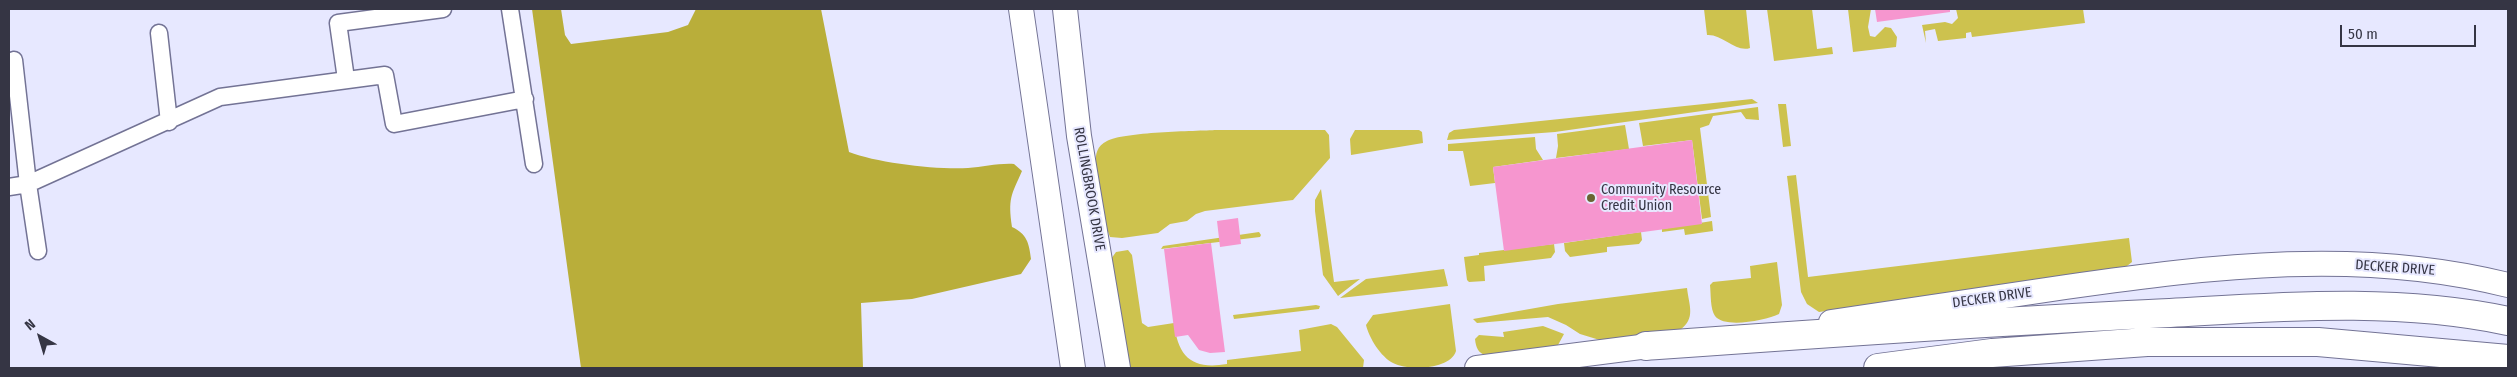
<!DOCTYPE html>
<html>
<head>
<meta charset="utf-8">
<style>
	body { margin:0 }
	#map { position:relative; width:2517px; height:377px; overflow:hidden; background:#e7e8ff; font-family:"Fira Sans Condensed",sans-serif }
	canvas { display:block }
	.frame { position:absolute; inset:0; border:10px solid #353544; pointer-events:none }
	.north { position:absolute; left:15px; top:312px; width:50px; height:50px; -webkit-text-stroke:4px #e7e8ff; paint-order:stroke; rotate:321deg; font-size:14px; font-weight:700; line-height:20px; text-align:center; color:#353544 }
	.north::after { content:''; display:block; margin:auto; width:18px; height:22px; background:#353544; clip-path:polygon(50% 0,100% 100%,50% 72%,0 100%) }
	.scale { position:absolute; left:2340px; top:25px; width:136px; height:22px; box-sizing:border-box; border:2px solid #353544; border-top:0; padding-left:6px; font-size:15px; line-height:18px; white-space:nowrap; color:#353544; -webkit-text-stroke:4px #e7e8ff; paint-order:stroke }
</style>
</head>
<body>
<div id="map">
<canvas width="2517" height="377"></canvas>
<div class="frame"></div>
<div class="north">N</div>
<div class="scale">50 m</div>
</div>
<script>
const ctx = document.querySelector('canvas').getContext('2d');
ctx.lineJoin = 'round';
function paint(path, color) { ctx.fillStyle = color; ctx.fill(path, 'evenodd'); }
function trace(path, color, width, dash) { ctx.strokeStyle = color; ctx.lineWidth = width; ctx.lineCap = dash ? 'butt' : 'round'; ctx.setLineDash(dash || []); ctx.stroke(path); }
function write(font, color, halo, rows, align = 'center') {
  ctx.font = font + ' "Fira Sans Condensed",sans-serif'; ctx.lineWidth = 4; ctx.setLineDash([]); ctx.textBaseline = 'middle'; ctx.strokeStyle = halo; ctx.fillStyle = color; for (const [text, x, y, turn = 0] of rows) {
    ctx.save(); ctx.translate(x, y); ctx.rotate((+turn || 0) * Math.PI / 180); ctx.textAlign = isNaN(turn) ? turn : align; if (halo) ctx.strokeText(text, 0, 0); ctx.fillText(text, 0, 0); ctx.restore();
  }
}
paint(new Path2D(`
	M1704,9H1746L1750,48C1736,53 1723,34 1707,35Z
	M1767,9H1812L1817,49L1832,47L1833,54L1774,61Z
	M1848,9H1871L1868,27L1870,36L1875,37L1885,27L1891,28L1897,37L1896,47L1853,52Z
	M1956,9H2083L2085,23L1972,37L1971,32L1966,33V38L1938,41L1935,29L1925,31L1926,43L1922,25L1945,22L1952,24L1958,18Z
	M1752,99L1758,103L1555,132L1447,140L1449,133L1454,130Z
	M1778,104H1786L1791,146L1783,147Z
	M1758,107L1759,120L1746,119L1741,112L1713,116L1709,125L1700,128L1711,217L1702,219L1692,140L1643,146L1639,123Z
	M1625,125L1629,149L1556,158L1558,146L1557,134Z
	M1217,130H1325L1329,135L1330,158L1293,200L1205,211L1196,214L1187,221L1170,224L1158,233L1122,238L1110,237L1107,229L1096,164C1095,154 1097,146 1107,141C1123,132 1195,131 1217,130Z
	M1355,130H1419L1422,132L1423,143L1351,155L1350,139Z
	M1535,137L1536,149L1543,160L1493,167L1495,183L1470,186L1463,151H1448V144Z
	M1796,175L1808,277L2129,238L2132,262L2122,270L1819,312L1807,304L1801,292L1787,176Z
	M1321,189L1334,282L1360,279L1338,296L1323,275L1315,211V200Z
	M1712,221L1713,231L1685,235L1684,229L1662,232V229Z
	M1259,232L1261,235L1260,237L1161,249L1163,246Z
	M1641,232L1642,240L1639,244L1607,247V252L1570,257L1565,251L1564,243Z
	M1554,244L1555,252L1551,258L1484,266L1485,281L1469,282L1467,280L1464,257L1479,255V253Z
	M1128,250L1132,255L1142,323L1148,327L1174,323C1178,357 1192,370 1227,364V360L1301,351L1299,330L1331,324L1337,327L1364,360L1363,368H1130L1111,259L1116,252Z
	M1777,262L1782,305L1779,314C1766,320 1725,329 1715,316C1710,309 1711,294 1710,285L1713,282L1751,278L1750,266Z
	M1444,269L1448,286L1340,298L1366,279Z
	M1687,288C1689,306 1696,318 1680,330L1603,341L1580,334L1566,325L1548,317L1477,323L1473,319L1558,304Z
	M1450,304L1456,351C1450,370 1408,371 1393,363C1381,357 1369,338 1366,325L1373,315Z
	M1316,305L1320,306L1319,309L1234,319L1233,315Z
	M1543,326L1564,334L1558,345L1487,356C1478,353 1476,348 1475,339L1479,335L1504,337L1503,332Z`), '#cdc24e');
paint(new Path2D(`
	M532,9H561L565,35L571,44L668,32L688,25L696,9H821L849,152C877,163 938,170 968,168C983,167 999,163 1014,164L1022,171C1011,196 1008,198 1012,227C1027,234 1029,243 1031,259L1021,274L912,299L861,303L863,368H581Z`), '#b9ae3a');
paint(new Path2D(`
	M1875,9H1950V12L1877,22Z
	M1692,140L1702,224L1504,251L1493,167Z
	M1238,218L1241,244L1220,247L1217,221Z
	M1211,243L1225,352L1210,353L1199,350L1188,335L1175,337L1164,249Z`), '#f696cf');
const street = new Path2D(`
	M510,9L534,164
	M159,33L169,122
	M14,60L28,184L38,251
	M346,79L338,23L443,9
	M9,187L28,184L220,97L385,75L394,124L525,99`);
const secondary = new Path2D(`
	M1021,9L1073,368
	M1065,9L1079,136L1118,368
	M1831,322C1909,310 1988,299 2066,287C2214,266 2361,248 2508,285
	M1477,368L1664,344`);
const highway = new Path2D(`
	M1646,346C1814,334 1981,322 2149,314C2269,308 2389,296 2508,321
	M1878,368L1992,353L2147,342H2318L2508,359`);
trace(street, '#737395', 19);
trace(secondary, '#737395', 26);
trace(highway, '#737395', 30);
trace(street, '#fff', 16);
trace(secondary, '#fff', 24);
trace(highway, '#fff', 28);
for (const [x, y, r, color] of [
	[1591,198,5,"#696431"]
]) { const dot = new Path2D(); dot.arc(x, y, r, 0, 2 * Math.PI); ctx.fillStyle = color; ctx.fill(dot); trace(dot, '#e7e8ff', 2); }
write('14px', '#353544', '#e7e8ff', [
	["ROLLINGBROOK DRIVE",1089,189,80],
	["DECKER DRIVE",2395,268,4],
	["DECKER DRIVE",1992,298,-8]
]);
write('14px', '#353544', '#e7e8ff', [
	["Community Resource",1601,190],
	["Credit Union",1601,206]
], 'left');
</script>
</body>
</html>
